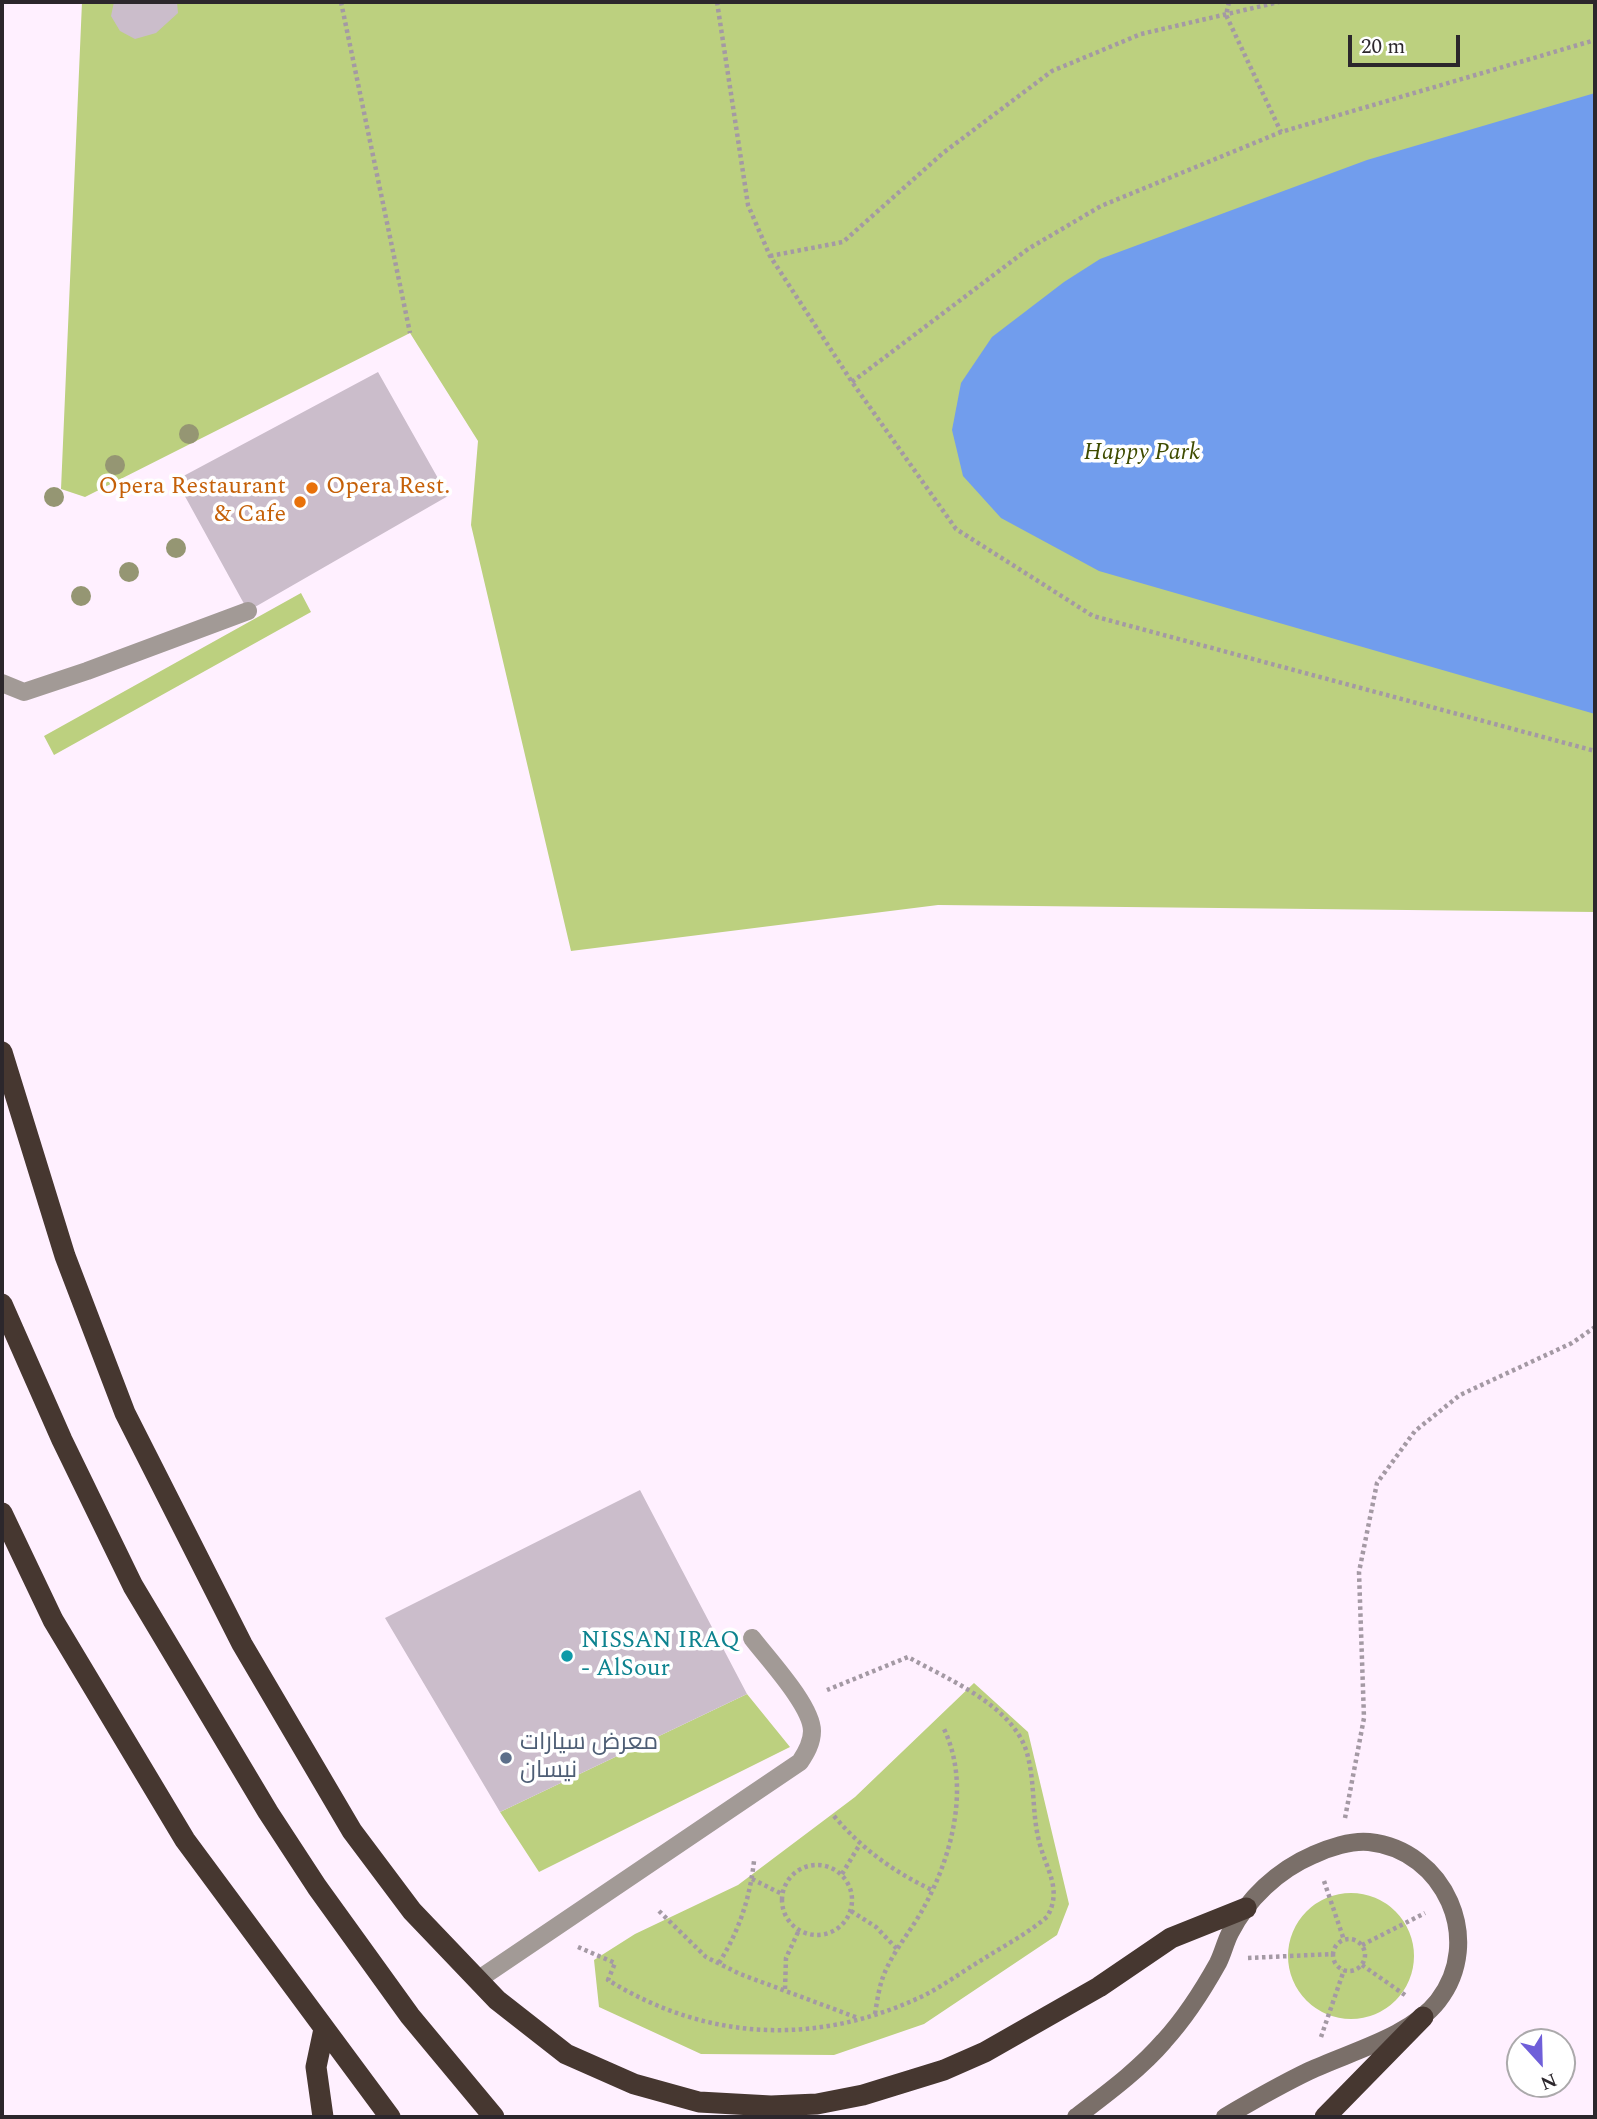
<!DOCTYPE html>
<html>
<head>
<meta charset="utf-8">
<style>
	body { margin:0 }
	#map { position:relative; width:1597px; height:2119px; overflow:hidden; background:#fff0ff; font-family:Spectral,serif }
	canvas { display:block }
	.frame { position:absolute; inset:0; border:4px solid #2c272c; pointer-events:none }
	.north { position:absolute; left:1506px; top:2028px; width:70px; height:70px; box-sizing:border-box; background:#fff; border:2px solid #aba9ab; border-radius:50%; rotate:158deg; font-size:19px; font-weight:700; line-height:28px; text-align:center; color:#2c272c }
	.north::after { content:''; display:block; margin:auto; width:24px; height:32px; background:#6f5fd9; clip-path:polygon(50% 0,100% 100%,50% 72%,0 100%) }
	.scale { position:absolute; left:1348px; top:35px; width:112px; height:32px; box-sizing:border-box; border:4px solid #2c272c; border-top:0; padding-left:9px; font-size:21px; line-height:24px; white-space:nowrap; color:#2c272c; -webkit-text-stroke:5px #fff; paint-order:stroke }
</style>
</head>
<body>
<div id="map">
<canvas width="1597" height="2119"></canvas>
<div class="frame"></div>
<div class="north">N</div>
<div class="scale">20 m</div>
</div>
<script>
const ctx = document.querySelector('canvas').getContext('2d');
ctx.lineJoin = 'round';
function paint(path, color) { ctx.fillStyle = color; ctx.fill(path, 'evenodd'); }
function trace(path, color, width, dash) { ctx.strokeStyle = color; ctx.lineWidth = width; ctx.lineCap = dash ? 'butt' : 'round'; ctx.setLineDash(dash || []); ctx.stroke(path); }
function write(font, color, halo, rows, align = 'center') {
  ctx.font = font + ' Spectral,Cairo,serif'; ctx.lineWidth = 7; ctx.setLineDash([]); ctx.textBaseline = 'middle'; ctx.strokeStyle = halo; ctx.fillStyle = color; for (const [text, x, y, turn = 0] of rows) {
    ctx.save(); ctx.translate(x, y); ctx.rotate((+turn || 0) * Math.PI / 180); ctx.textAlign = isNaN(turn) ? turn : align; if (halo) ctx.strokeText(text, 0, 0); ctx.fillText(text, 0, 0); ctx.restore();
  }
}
paint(new Path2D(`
	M82,2H1595V912L938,905L571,951L471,525L478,441L410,333L85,497L61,489Z
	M301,593L311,612L54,755L44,736Z
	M974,1683L1028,1732L1069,1904L1057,1935L924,2024L834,2055L701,2054L599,2007L594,1960L635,1934L738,1885L855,1797Z
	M747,1694L790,1747L539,1872L500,1812Z
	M1288 1956a63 63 0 1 1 126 0a63 63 0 1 1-126 0Z`), '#bcd07f');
paint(new Path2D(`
	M1595,93V714L1099,571L1001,518L963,476L952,430L961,383L992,337L1064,282L1100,259L1367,160Z`), '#719ded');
paint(new Path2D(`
	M114,2H177L178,13L156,33L135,39L120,31L111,16Z
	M378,372L448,496L248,611L176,480Z
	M640,1490L747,1694L500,1812L385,1618Z`), '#cbbdcb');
trace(new Path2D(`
	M341,2L410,333
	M717,2L748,205L770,256L852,382L956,529L1093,616L1595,751
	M1229,2L1226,15L1281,132
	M770,256L843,242L943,153L1052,71L1141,34L1279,2
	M852,382L1028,249L1101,206L1281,132L1595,40
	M834,1816C862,1849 894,1872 932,1890
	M1345,1818L1364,1718L1359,1572L1377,1483L1415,1431L1460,1395L1572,1343L1595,1327
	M782 1900a35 35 0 1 1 70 0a35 35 0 1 1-70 0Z
	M842,1874L860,1844
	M752,1879L782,1894
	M1324,1881L1344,1940
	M659,1911L706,1957L740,1974L858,2018
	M851,1911L876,1927L898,1950
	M1333 1955a16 16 0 1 1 32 0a16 16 0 1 1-32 0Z
	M1362,1945L1425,1913
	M578,1947L615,1963L608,1980C708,2042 819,2046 925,1995C944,1985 962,1972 980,1961C1002,1947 1027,1934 1047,1917C1063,1889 1046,1870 1039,1841C1032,1814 1035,1785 1028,1757C1017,1707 949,1680 908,1657L827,1690
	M1248,1958L1333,1954
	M719,1963C739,1931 750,1898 754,1861
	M1362,1965L1405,1995
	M785,1989L786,1958L799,1930
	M875,2014C877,2001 879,1988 883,1977C892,1952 912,1930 924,1907C953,1854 971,1783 943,1727
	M1321,2037L1344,1970`), '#a499a4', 4.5, [3.5, 3.5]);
trace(new Path2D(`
	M479,1979L800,1762C806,1753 812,1743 812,1731C812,1706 768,1659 752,1638`), '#a29a96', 18);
trace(new Path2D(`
	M2,683L24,692L87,671L248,611`), '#a29a96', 18);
trace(new Path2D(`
	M1076,2117C1106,2094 1139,2070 1164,2041C1185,2018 1203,1990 1218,1963C1223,1953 1225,1943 1230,1933C1247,1899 1278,1870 1313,1855C1328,1848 1352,1840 1369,1842C1445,1850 1485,1941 1438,2001C1410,2037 1349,2052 1309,2071C1280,2085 1252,2101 1225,2117`), '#7a6f69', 18);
trace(new Path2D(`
	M2,1052L65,1256L125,1413L242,1644L352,1831L412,1911L497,2000L566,2054L634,2084L699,2102L771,2106L817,2104L863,2095L944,2070L985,2052L1099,1987L1171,1938L1246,1908
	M2,1304L62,1440L133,1586L268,1812L317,1887L410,2016L494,2117
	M2,1513L53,1620L185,1840L390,2117
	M323,2117L316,2067L324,2029
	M1325,2117L1423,2017`), '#463730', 21);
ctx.fillStyle = '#959673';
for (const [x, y] of [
	[189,434],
	[115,465],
	[54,497],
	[176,548],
	[129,572],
	[81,596]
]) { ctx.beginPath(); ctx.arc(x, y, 10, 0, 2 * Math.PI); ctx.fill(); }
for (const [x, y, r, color] of [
	[312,488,7,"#e8710a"],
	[300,502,7,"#e8710a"],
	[567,1656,7,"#0f9aa8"],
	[506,1758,7,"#5c6f8a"]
]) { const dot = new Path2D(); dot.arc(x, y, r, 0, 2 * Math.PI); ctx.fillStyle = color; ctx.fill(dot); trace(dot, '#fff', 2.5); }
write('italic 24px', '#3f4c00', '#fff', [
	["Happy Park",1142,454]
]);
write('24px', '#c56008', '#fff', [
	["Opera Restaurant",286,488],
	["& Cafe",286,516],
	["Opera Rest.",326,488,"left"]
], 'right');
write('24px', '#0d838f', '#fff', [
	["NISSAN IRAQ",581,1642],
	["- AlSour",581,1670]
], 'left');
write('24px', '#4e5e75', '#fff', [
	["معرض سيارات",520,1744],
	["نيسان",520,1772]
], 'left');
</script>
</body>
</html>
